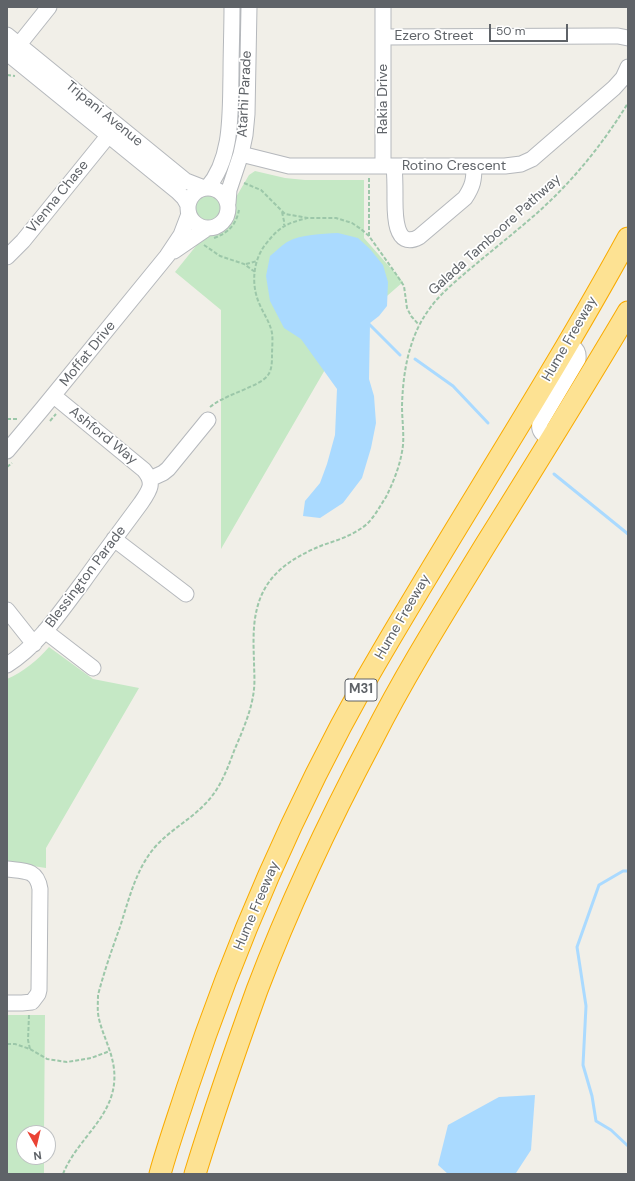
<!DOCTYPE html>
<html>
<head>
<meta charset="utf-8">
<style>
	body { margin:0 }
	#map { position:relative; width:635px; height:1181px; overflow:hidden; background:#f1efe8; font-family:"DM Sans",sans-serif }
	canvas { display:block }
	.frame { position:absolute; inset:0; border:8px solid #5f6368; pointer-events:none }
	.north { position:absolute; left:16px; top:1125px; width:40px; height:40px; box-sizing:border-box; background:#fff; border:1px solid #bfc1c3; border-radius:50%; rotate:172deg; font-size:11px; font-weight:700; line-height:16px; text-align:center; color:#5f6368 }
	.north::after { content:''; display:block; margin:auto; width:14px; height:18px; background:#ea4335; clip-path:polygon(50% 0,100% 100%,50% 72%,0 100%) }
	.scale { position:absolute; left:489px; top:24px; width:79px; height:18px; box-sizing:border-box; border:2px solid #5f6368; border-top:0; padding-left:5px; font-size:12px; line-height:14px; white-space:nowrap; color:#5f6368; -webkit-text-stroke:3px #fff; paint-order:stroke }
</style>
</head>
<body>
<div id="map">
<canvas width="635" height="1181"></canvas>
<div class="frame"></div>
<div class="north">N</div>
<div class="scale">50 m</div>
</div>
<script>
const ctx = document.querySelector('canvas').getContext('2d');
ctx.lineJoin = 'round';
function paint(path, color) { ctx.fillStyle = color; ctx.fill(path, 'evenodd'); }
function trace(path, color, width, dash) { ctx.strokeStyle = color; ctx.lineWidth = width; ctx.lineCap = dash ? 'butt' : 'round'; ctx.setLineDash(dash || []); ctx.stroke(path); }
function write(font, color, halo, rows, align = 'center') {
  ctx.font = font + ' "DM Sans",sans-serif'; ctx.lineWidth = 3.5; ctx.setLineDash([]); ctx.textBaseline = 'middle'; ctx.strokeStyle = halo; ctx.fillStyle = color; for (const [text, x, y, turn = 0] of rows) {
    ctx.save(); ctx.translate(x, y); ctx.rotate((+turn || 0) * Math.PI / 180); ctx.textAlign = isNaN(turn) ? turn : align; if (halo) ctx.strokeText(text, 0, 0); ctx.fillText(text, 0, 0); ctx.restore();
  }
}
paint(new Path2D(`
	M255,171L285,178L305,180H364V238L403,282L348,330L221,549V310L175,272L200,241L227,225L232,204L249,175Z
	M196 208a12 12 0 1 1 24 0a12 12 0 1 1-24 0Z
	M49,647L93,679L139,688L46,848V868L7,862V679C23,672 38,660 49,647Z
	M7,1015H45L44,1133H24V1157H44V1174H7Z`), '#c5e8c5');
paint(new Path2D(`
	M338,233L358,238L370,249L383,265L388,282L387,306L379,316L370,323L369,379L374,396L376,423L371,448L362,478L343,503L320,518L303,516L305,501L320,483L327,464L335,435L337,389L301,339L284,328L270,301L266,276L270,256C275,252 281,246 287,242C302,234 321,234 338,233Z
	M535,1095L531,1150L516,1173L513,1174H448L438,1165L448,1125L499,1097Z`), '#aadaff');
trace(new Path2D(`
	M367,322L400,355
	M415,359L453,386L488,423
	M554,474L628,534
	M628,871H623L599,885L577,947L586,1006L583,1065L592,1096L596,1121L611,1130L628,1146`), '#aadaff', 3);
const minor = new Path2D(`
	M383,7V166
	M7,35L186,181L204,188
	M383,37L609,36H618L628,38
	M13,52L49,7
	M7,53L178,192L184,198L188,205
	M241,154L289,166H505L521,164L532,159L614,88L623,78L628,67
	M394,166C395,176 395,185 395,195C395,209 393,251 419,237L465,198C473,186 474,180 474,166
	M188 208a20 20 0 1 1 40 0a20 20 0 1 1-40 0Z
	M207,188C233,158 230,112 231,75C231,52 232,30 232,7
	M228,203L229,190L241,154L245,135L247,114L249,7
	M174,251L206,229
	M7,257L23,241L108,136
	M551,440C544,435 538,432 540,423L578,359C579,350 575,349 569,343
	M7,451L43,408L167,256L181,235L189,214
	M150,479L163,473L168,469L208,420
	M114,539L186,594
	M7,610L34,644
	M45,631L93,668
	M7,665C40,644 60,612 83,582C102,555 122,529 141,503C150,490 155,483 144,470L54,396
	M7,869C24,871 37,869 40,889L39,990L38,994L32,1002L22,1003H7`);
const highway = new Path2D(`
	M160,1174C168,1145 178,1117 187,1089C234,947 294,808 367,678C452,530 546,388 628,238
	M195,1174C214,1112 235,1051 257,990C290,903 330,819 373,738C407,671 447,608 486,544C534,467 582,390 628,312`);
trace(minor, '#b5b8bc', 17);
trace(highway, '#f9ab00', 23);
trace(new Path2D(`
	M7,75L15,76
	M244,183L261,190L285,214L308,218H336L352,223L361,229L369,236L396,274L404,286L407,308L411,316L419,325
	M282,212L284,221V225
	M369,236V178
	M214,238C228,233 236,225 239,210
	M204,245L220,256L244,264L255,272
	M246,264L257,261
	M210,407C214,404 218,401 223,399C233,393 263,384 268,375C272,370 272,361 272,355C272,348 273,340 272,333C270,322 263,313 259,303C251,284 253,261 265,245C279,227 285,224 307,218
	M7,419H18
	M50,421L56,414
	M7,467L12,463
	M29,1015L28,1040L30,1049
	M7,1044H15L30,1049L47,1059L67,1062L91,1058L110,1051
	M63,1174C78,1136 119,1115 114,1069C112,1051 103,1036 99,1019C97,1011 98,1003 98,995C104,972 112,949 120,927C129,899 136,869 155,847C170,830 190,820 205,804C220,789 227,770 234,751C242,732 252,710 254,689C255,680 254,670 254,661C253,634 252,606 269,582C282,564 303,553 323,545C338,540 354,535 367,524C375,516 380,506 386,497C394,481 401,463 403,445C404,432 402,419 402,406C403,371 409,336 430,308C441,293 456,281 470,269C489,253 509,237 529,220C568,187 601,147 628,103`), '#9cc7a9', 2, [4, 2]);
trace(minor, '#fff', 15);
trace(highway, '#fde293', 21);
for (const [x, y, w] of [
	[361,690,32]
]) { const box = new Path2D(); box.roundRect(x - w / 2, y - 11, w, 22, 3); ctx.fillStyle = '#fff'; ctx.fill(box); trace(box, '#5f6368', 1); }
write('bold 13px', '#5f6368', null, [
	["M31",361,690]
]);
write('14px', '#5f6368', '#fff', [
	["Ezero Street",434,36],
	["Atarhi Parade",245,94,-87],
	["Rakia Drive",383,99,-90],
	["Tripani Avenue",104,114,39],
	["Rotino Crescent",454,166],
	["Vienna Chase",58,197,-51],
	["Galada Tamboore Pathway",495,235,-42],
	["Hume Freeway",570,339,-60],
	["Moffat Drive",88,354,-51],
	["Ashford Way",103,436,39],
	["Blessington Parade",86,577,-53],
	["Hume Freeway",403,617,-60],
	["Hume Freeway",257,906,-67]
]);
</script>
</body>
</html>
